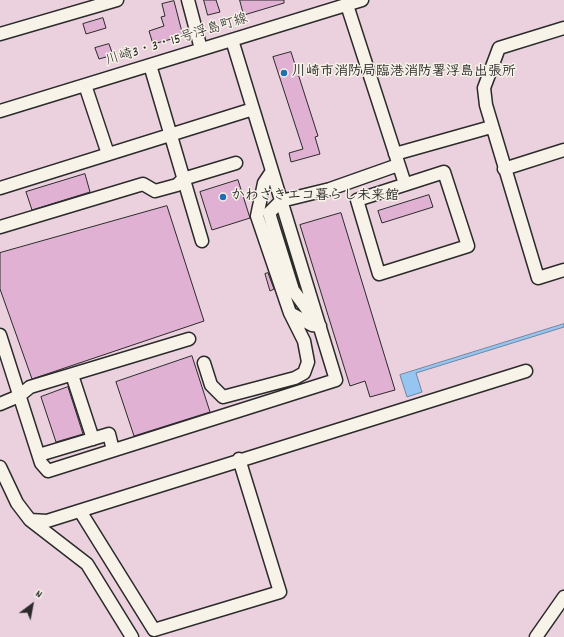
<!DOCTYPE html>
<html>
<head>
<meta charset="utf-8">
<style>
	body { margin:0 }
	#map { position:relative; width:564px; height:637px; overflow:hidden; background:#f0dfe2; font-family:Dekko,sans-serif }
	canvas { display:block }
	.north { position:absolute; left:12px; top:585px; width:40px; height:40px; -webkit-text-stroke:3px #f7f3e8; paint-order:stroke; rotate:32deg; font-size:11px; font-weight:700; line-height:16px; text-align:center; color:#2b2b2b }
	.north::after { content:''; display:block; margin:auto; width:14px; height:18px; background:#2b2b2b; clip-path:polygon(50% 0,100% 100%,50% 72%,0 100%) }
</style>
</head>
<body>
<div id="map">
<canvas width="564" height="637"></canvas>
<div class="north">N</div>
</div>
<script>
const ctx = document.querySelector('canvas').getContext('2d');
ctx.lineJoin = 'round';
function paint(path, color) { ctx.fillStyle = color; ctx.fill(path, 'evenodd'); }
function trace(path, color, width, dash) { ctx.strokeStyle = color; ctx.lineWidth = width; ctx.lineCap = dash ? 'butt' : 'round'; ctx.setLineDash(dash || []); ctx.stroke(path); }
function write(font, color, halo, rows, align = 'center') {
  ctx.font = font + ' Dekko,"Klee One",sans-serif'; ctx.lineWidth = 3; ctx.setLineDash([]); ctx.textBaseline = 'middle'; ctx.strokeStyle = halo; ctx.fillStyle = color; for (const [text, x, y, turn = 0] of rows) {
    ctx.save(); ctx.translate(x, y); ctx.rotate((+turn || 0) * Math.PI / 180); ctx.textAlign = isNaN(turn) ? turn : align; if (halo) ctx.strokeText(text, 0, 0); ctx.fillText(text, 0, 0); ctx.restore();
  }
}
paint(new Path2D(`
	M0,0H564V637H0Z`), '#ebd1de');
const water = new Path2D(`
	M564,324V327L416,373L422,392L407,397L400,375Z`);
paint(water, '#97c5f1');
trace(water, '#6c87a2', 1);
const building = new Path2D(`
	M204,0H216L220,12L208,15Z
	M240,0H284V3L244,15Z
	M174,1L183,36L153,44L149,31L164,26L161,17L165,16L162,4Z
	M103,18L106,28L86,34L83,24Z
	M109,44L113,55L99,59L95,48Z
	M291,52L318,136L315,137L320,154L291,162L289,153L303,149L273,57Z
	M85,174L90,192L32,210L26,192Z
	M238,180L250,218L212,230L200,192Z
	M429,195L433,207L382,223L378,211Z
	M167,206L204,321L32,379L0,289V253Z
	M341,213L395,390L370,397L365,381L350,386L300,225Z
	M268,273L274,289L270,291L265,274Z
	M192,356L210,412L134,436L116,382Z
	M68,387L83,434L56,442L41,397Z`);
paint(building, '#e0b1d3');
trace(building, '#2b2b2b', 1);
const minor = new Path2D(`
	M188,0L201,49
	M347,5L405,184
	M564,28L499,48L484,88L486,105L538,278L564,270
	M0,34L117,0
	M150,65L202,241
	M85,85L108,154
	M0,111L362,0
	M395,154L491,127
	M504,169L564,150
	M444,172L468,246L379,274L357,200Z
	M0,188L253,109
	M0,227L143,184L155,191L177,185L183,179L236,163
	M290,313L312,325L320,326
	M312,316L293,290L269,213L281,201L330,189L398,165
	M0,335L41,463L48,471L336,380L232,40
	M204,363L211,385L223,397L295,378L304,373L308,362L304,341L290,313L257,216L264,183L272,171
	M72,375L93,439
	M0,404L19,396L30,387L189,339
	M39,455L109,434L113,450
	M0,467L17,503L30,520L47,521L526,371
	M80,511L154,630L280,592L239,459
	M30,520L87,564L132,637
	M536,637L564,597`);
trace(minor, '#2b2b2b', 15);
trace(minor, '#f7f3e8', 12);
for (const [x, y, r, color] of [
	[284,73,4,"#1f6fb2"],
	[223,197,4,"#1f6fb2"]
]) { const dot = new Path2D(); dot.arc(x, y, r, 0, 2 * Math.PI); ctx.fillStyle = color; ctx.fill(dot); trace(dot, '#f7f3e8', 1.5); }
write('14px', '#2b2b2b', '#f7f3e8', [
	["川崎3・3・15号浮島町線",177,41,-17]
]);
write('bold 14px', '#2b2b2b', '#f7f3e8', [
	["川崎市消防局臨港消防署浮島出張所",292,73],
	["かわさきエコ暮らし未来館",231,197]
], 'left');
</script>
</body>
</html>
